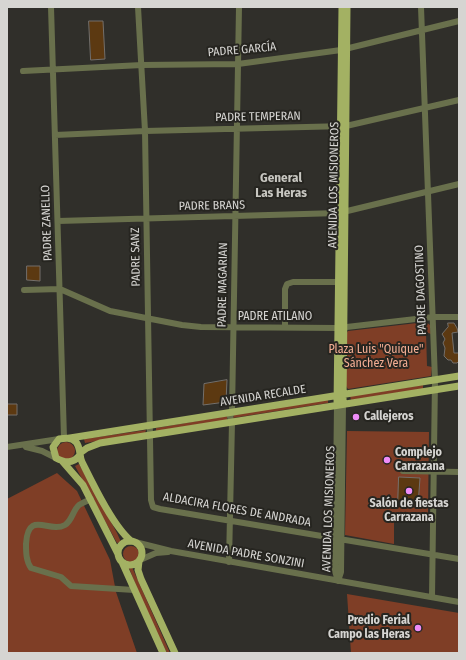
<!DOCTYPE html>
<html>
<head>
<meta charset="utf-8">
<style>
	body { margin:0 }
	#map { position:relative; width:466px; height:660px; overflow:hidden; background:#302f2a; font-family:"Fira Sans Condensed",sans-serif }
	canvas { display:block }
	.frame { position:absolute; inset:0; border:8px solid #d6d5d2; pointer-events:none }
</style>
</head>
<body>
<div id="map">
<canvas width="466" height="660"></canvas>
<div class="frame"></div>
</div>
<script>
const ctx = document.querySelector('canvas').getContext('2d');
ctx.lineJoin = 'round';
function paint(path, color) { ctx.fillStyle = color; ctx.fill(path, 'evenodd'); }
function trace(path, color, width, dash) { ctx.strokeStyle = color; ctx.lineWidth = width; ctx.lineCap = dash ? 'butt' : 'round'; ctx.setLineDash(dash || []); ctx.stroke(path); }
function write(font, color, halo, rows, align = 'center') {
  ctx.font = font + ' "Fira Sans Condensed",sans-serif'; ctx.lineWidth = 4; ctx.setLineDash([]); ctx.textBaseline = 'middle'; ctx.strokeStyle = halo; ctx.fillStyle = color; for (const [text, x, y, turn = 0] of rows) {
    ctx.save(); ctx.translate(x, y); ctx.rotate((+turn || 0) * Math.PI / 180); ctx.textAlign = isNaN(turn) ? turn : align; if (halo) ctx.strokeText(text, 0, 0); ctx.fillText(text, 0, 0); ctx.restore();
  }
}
paint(new Path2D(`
	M426,322L430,325L431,334L426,332L427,366L432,367L431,376L348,389L346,386V334L348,331Z
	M423,385V389L351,400L350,396Z
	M328,399V403L233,418L234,415Z
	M227,416V420L156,431V428Z
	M146,430L145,433L85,443L84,439Z
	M347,431L429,432L428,513H394V544L345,535Z
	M57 451a9 9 0 1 1 18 0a9 9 0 1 1-18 0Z
	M79,464L117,533L121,542L117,543L75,466Z
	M57,473L77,491L110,560L116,592L137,653H7V499Z
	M123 554a8 8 0 1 1 16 0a8 8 0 1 1-16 0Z
	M132,567L170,653H167C153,625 140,597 129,568Z
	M347,594L459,613V653H351Z`), '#7f3e26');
const building = new Path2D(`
	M89,21H103L105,59L91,60Z
	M27,266H40V281L27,280Z
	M448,323H454L457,328L458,332L452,333L454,353H459V361L457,363H453L451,360H448L444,356L445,348L443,343L445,339L442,334L448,327Z
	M227,380L226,402L203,405L204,384Z
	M7,404H17V415H7Z
	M399,477L420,478L418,505L398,504Z`);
paint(building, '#5c3911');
trace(building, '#736f6b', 1);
trace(new Path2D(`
	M51,7L64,438
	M138,7L145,131L151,500L153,507L160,509L459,559
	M421,7L435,380L432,597
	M23,71L142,65L238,64L341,50L459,21
	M55,135L145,131L346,126L459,100
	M58,221L339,213L459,184
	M24,290L60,289L110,311L182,325L201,327L338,328L433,317H459
	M285,327V289L287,284L293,282H339
	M337,405L335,571L338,581
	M7,447L59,439
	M26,447L42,451L56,458
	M403,471L459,472
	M91,499C87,501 82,503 79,505C73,510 72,521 65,525C49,534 28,509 26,544C26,552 26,561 31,568L61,577L71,586L134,590
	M135,542L171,551L459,602
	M140,560L156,553L168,552
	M229,562L232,422L230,417L232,412L239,7
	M338,581L341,572L343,404`), '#69704c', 6);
trace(new Path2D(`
	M343,404L347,7
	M337,405L342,7
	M70,438L459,376
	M80,453L87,448L100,443L459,386
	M80,455C73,464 65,463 56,458L53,447L59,439C65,438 71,437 76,442C81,448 79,456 82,462C93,484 113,526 131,541
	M63,462L83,485L118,554
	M118 553a12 12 0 1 1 24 0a12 12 0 1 1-24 0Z
	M139,561L138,570L141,579L175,653
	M122,562L163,653`), '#a3b163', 7);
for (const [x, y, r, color] of [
	[356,417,4,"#ee8cf8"],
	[387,460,4,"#ee8cf8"],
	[409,491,4,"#ee8cf8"],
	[418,628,4,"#ee8cf8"]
]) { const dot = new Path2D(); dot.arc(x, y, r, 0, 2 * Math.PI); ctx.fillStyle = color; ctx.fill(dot); trace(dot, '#262520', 1.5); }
write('12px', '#d6d5d2', '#262520', [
	["PADRE GARCÍA",242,50,-5],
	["PADRE TEMPERAN",258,117,-1],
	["AVENIDA LOS MISIONEROS",334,185,-89],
	["PADRE BRANS",212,206,-1],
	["PADRE ZANELLO",47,223,-92],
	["PADRE SANZ",136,257,-91],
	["PADRE MAGARIAN",223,285,-89],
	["PADRE DAGOSTINO",421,290,-92],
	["PADRE ATILANO",275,317],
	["AVENIDA RECALDE",263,396,-9],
	["AVENIDA LOS MISIONEROS",329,509,-88],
	["ALDACIRA FLORES DE ANDRADA",237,510,10],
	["AVENIDA PADRE SONZINI",246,554,10]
]);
write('12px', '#f4ae94', '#262520', [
	["Plaza Luis \"Quique\"",376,350],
	["Sánchez Vera",376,364]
]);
write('bold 12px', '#d6d5d2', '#262520', [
	["Callejeros",364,417],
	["Complejo",395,453],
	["Carrazana",395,467],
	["Salón de fiestas",409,504,"center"],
	["Carrazana",409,518,"center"],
	["Predio Ferial",410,621,"right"],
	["Campo las Heras",410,635,"right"]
], 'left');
write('bold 13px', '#c7c6c0', '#262520', [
	["General",281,178],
	["Las Heras",281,193]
]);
</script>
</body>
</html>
